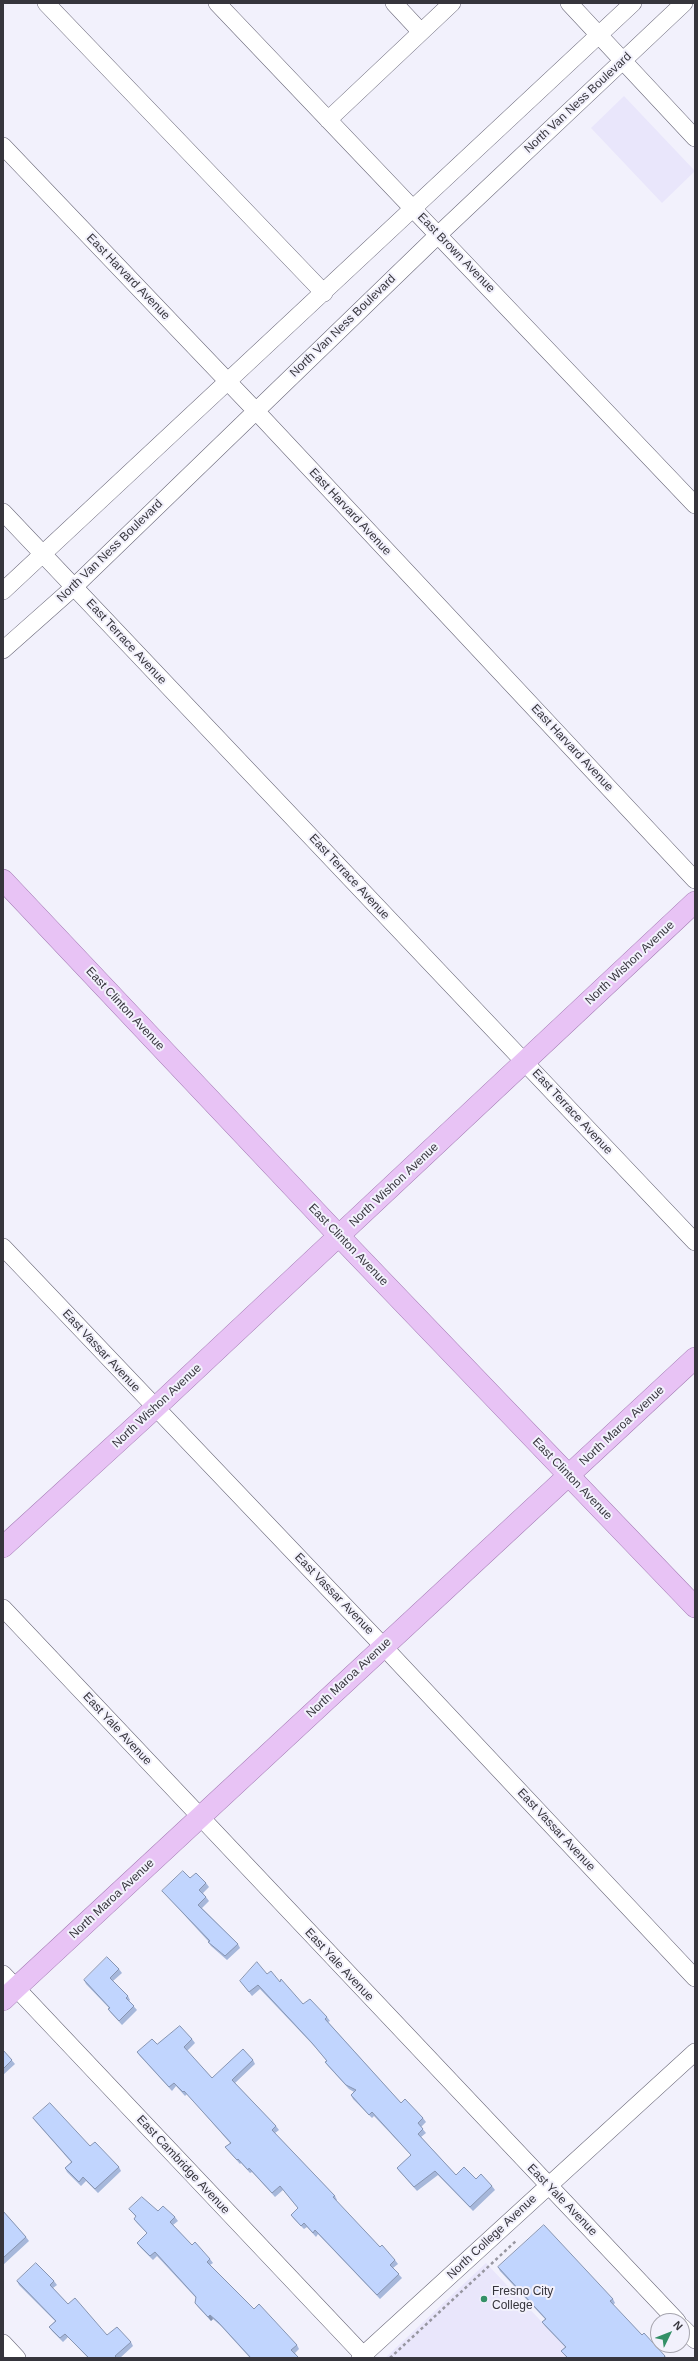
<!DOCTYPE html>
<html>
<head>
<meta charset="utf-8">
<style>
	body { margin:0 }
	#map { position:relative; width:698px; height:2361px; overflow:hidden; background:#f2f1fc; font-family:Arial,sans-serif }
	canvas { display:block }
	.frame { position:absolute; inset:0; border:4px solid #36353c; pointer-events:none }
	.north { position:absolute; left:650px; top:2313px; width:40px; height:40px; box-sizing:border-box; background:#f2f1fc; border:1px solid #a7a6af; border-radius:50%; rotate:47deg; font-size:11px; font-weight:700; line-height:16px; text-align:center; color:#36353c }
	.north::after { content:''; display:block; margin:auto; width:14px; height:18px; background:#339067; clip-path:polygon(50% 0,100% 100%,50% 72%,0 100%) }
</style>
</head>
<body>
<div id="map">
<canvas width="698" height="2361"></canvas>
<div class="frame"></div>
<div class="north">N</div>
</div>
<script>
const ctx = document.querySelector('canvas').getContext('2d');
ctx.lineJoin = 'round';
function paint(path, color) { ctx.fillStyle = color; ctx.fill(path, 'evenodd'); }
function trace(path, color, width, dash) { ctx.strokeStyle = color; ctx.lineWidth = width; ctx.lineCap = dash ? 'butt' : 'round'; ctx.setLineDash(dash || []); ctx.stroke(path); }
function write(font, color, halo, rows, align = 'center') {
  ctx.font = font + ' Arial,sans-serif'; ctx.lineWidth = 4; ctx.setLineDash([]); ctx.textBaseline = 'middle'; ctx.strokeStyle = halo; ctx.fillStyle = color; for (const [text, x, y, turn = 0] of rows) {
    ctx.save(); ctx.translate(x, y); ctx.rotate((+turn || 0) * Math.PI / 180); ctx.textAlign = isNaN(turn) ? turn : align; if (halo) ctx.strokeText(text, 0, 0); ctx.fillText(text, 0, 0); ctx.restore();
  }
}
paint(new Path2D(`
	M624,96L695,171L662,203L591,128Z
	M486,2263L576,2358H385Z`), '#e9e6fb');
const minor = new Path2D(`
	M46,3L324,293
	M217,3L695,505
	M394,3L421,32
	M569,3L695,138
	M328,120L452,3
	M3,146L256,411L695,880
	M3,512L695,1242
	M3,591L633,3
	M3,650L74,587L438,235L684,3
	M3,1247L383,1646L695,1978
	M3,1608L677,2321
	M3,1974L366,2358
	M682,2327L695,2340
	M3,2343L17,2358
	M360,2358L695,2052`);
const major = new Path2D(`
	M3,880L339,1236L695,1607
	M3,1547L155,1408L695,902
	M3,2000L695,1358`);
trace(minor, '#6b697a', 18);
trace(major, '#9f77b0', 22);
trace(new Path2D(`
	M390,2358L517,2240`), '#9796a0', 2.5, [3, 3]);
trace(minor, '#fff', 17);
trace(major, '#e8c3f5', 21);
paint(new Path2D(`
	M190,1878L206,1883L209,1887L203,1893L209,1901L202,1908L238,1944L240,1948L227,1960L211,1946L208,1942H209L165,1894L162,1891Z
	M119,1969L122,1973L113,1981L128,1996L130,2000L129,2001L137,2010L122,2025L111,2013L108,2009L109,2008L86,1984L84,1980Z
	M267,1974L280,1982L303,2004L327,2017L330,2021L328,2022L401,2103L423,2118L426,2122L421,2127L426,2133L421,2137L456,2175L476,2179L492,2186L495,2190L473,2211L438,2175L417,2191L400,2172L397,2168L411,2155L374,2116L372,2118L353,2099L351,2095L354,2092L349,2089L328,2066L325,2062L327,2061L315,2047L260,1989L252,1996L240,1981Z
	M192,2039L195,2043L187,2051L212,2078L253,2060L255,2064L235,2083L276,2126L279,2130L275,2133L335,2196L337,2200L336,2201L380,2247L395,2260L398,2264L393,2268L402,2278L380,2299L318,2234L316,2237L307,2227L304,2229L294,2219L291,2215L298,2208L283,2190L275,2197L252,2172L250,2173L241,2163L240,2164L225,2147L230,2143L187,2094L185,2096L176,2086L172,2091L140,2056L137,2052L157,2044Z
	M3,2050L15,2064L3,2075Z
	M33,2118L90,2146L119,2167L121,2171L98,2193L86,2181L81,2186L67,2172L65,2168L71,2162L36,2122Z
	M129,2209L158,2211L175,2217L178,2221L173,2225L192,2245L210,2259L213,2263L210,2265L254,2309L297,2345L299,2349L295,2353L299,2358H250L221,2326L213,2319L211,2321L198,2307L195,2303L196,2298L157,2256L153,2260L140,2247L137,2243L147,2233L137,2223L134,2219L136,2217Z
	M3,2211L26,2237L29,2241L3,2265Z
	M498,2267L613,2299L615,2303L613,2305L642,2335L665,2356L667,2358H567L561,2351L565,2347L545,2326L542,2322L545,2319L500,2271Z
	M17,2281H54L57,2285L53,2288L68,2304L107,2335L131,2342L133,2346L120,2358H88L68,2337L63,2342L52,2331L49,2327L55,2321L19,2285Z`), '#a6b7da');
paint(new Path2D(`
	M210,2315L213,2319L211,2321L208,2317Z`), '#8795b2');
const building = new Path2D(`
	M183,1871L190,1878L196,1873L206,1883L199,1890L206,1897L198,1905L238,1944L225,1956L208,1942L210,1941L162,1891Z
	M107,1957L119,1969L110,1978L128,1996L126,1998L134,2006L119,2021L108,2009L110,2008L84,1980Z
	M257,1962L267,1974L271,1971L280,1982L281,1979L303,2004L310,1999L327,2017L325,2019L401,2103L405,2099L423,2118L418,2123L423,2129L418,2134L456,2175L464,2167L476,2179L481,2174L492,2186L470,2207L435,2171L414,2187L397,2168L411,2155L372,2112L369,2115L351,2095L356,2090L346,2085L325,2062L327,2061L312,2043L258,1985L249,1992L240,1981Z
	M180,2026L192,2039L184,2047L212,2078L243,2049L253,2060L232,2080L276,2126L272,2130L335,2196L333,2197L380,2247L382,2245L395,2260L390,2265L399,2274L377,2295L315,2230L313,2233L304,2223L301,2226L291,2215L298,2208L280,2186L272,2193L249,2168L248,2170L238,2159L237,2160L225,2147L231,2143L184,2091L183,2092L174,2083L169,2087L137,2052L152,2039L157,2044Z
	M3,2050L12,2060L3,2069Z
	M50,2103L90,2146L95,2142L119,2167L95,2189L83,2177L79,2182L65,2168L72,2162L33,2118Z
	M142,2197L158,2211L163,2206L175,2217L170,2222L192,2245L195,2242L210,2259L207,2262L254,2309L259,2304L297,2345L291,2350L299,2358H251L218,2322L210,2315L208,2317L195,2303L196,2297L155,2252L150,2256L137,2243L147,2233L134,2219L136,2216L129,2209Z
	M3,2211L26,2237L3,2258Z
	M544,2225L613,2299L610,2301L642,2335L644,2333L665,2356L663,2358H568L561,2351L566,2347L542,2322L546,2319L498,2267Z
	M36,2263L54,2281L50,2285L68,2304L75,2298L107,2335L117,2327L131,2342L115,2356L117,2358H89L65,2334L60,2338L49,2327L56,2321L17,2281Z`);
paint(building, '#c1d5fe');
trace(building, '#8795b2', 1);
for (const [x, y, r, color] of [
	[484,2299,4,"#339067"]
]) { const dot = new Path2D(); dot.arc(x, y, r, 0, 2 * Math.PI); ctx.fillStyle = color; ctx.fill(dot); trace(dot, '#f2f1fc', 1.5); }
write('12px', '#36353c', '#f2f1fc', [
	["North Van Ness Boulevard",578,103,-43],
	["East Brown Avenue",456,253,46],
	["East Harvard Avenue",128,277,46],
	["North Van Ness Boulevard",343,326,-44],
	["East Harvard Avenue",350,512,47],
	["North Van Ness Boulevard",110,551,-44],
	["East Terrace Avenue",126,642,47],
	["East Harvard Avenue",572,748,47],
	["East Terrace Avenue",349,877,47],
	["North Wishon Avenue",630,963,-43],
	["East Clinton Avenue",125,1009,47],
	["East Terrace Avenue",572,1112,47],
	["North Wishon Avenue",394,1185,-43],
	["East Clinton Avenue",348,1245,46],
	["East Vassar Avenue",101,1351,47],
	["North Wishon Avenue",157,1406,-43],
	["North Maroa Avenue",622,1426,-43],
	["East Clinton Avenue",572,1479,46],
	["East Vassar Avenue",334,1594,46],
	["North Maroa Avenue",349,1678,-43],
	["East Yale Avenue",117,1729,47],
	["East Vassar Avenue",556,1830,47],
	["North Maroa Avenue",112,1899,-43],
	["East Yale Avenue",339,1965,47],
	["East Cambridge Avenue",183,2165,47],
	["East Yale Avenue",562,2200,46],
	["North College Avenue",492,2237,-43]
]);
write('12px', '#36353c', '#f2f1fc', [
	["Fresno City",492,2292],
	["College",492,2306]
], 'left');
</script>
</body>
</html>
